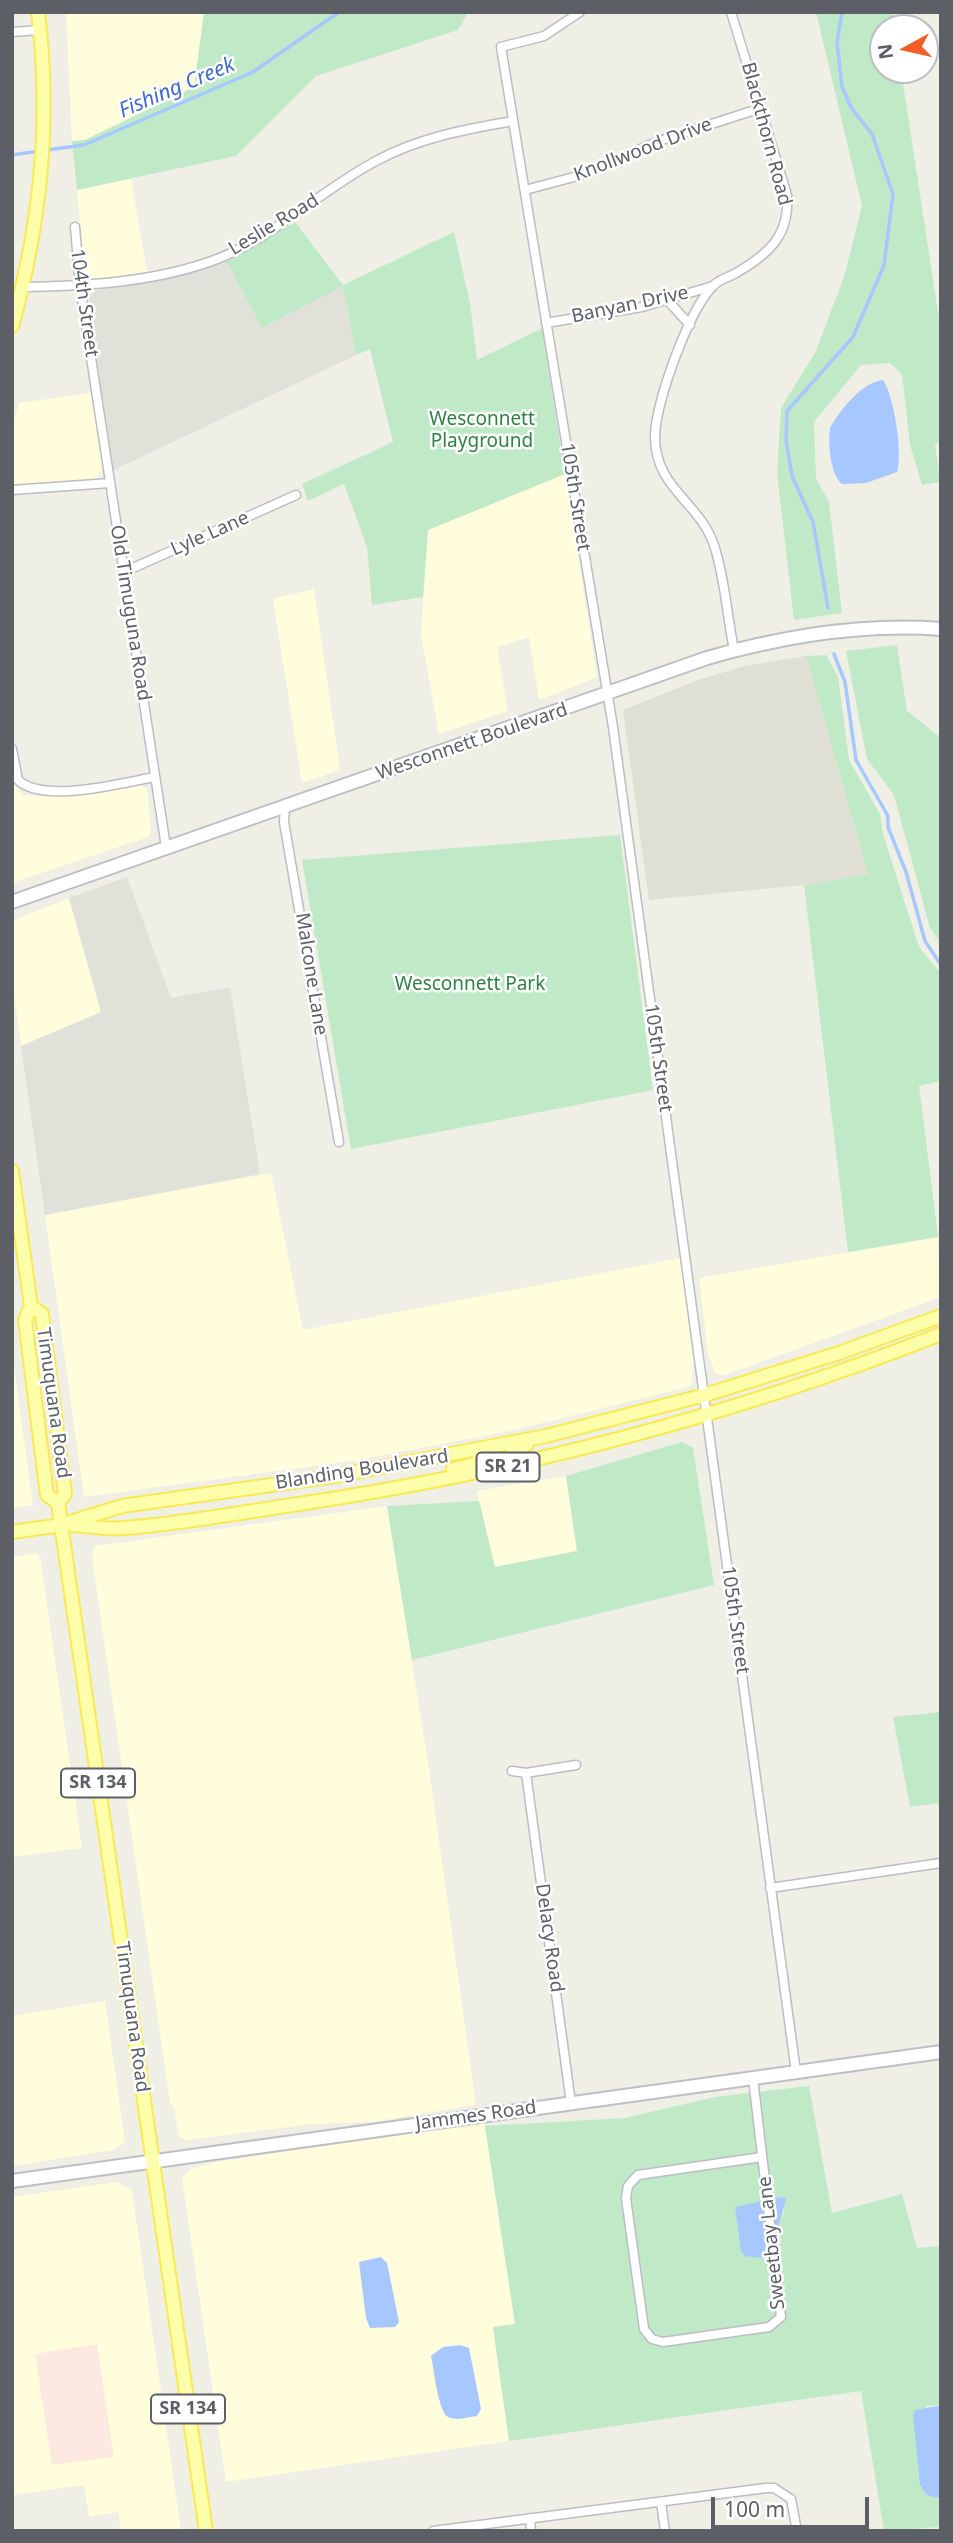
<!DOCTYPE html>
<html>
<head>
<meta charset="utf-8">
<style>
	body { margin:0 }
	#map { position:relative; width:953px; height:2543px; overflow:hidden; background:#f0efe5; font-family:"Noto Sans",sans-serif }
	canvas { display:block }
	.frame { position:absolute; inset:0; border:14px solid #5c5f66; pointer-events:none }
	.north { position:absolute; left:869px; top:14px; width:70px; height:70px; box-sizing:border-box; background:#fff; border:2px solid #bebfc2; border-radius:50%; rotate:262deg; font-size:19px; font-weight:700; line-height:28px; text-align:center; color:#5c5f66 }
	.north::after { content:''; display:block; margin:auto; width:24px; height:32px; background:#f35d27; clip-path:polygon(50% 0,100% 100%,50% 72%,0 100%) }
	.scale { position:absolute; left:711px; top:2497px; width:158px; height:32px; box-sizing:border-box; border:4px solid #5c5f66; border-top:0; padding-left:9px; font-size:21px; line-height:24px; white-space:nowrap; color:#5c5f66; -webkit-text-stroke:5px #fff; paint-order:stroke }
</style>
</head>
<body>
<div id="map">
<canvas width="953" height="2543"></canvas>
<div class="frame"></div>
<div class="north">N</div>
<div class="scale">100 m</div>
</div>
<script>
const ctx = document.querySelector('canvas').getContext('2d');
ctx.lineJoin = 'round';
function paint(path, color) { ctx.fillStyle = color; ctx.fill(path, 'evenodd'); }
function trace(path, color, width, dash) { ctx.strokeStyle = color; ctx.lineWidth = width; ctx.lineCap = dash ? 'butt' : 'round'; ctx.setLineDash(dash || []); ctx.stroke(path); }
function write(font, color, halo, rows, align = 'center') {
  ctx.font = font + ' "Noto Sans",sans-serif'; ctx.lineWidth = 5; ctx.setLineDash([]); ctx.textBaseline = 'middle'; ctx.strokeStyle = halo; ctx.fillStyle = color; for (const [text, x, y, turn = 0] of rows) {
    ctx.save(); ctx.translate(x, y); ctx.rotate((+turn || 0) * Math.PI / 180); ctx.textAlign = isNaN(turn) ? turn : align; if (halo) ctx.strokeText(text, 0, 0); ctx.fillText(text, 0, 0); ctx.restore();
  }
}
paint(new Path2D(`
	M66,12H204L195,87L85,140L72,141Z
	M131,178L147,272L93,280L85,276L77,190Z
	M91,393L103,467L100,473L93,481L12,484V428L19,403Z
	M565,474L597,677L539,700L529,637L497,647L508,711L439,734L421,635L428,530Z
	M314,589L340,770L302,783L273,599Z
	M12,782L23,795L60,797L141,785L147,789L151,831L148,837L12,883Z
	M69,898L101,1012L21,1046L12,976V921Z
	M271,1173L303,1330L681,1258L694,1357L691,1386L510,1431L359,1460L84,1497L45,1215Z
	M938,1237L941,1297L725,1375L716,1374L708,1354L699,1278Z
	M12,1352L33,1505L12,1508Z
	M566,1476L577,1551L495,1567L477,1491Z
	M387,1506L429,1769L476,2105L372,2122L312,2124L186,2140L179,2137L174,2107L170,2103L92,1557L95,1546Z
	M36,1553L40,1556L82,1848L12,1857V1557Z
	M105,2001L125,2142L113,2150L12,2166V2016Z
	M484,2121L515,2324L493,2328L509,2441L226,2482L182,2178L190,2170L211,2163Z
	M117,2182L132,2190L181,2531H121L118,2512L89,2517L84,2485L12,2495V2197Z`), '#fffddb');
paint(new Path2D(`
	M226,261L262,328L343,285L356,355L114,470L88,304L90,295L103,287L169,276Z
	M127,877L171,998L230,987L260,1174L45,1215L21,1046L101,1012L69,898Z`), '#e0e1d9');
paint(new Path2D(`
	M806,656L868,874L804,885L649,900L623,710L698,680L745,666Z`), '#e0dfd3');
paint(new Path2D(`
	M97,2344L114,2457L52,2465L35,2354Z`), '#fde9e1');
paint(new Path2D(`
	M204,12H468L458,30L316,76L236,156L77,190L72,141L85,140L194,87Z
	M816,12H893L895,28H883V70H901L941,332V442L935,444L940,482L922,485L910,445L902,374L890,363L861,365L814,422L816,479L829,502L842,613L794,620L777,473L781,408L815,353L844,277L862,206Z
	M295,222L343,285L454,232L470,303L477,360L542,328L565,474L428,530L423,597L372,605L367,547L344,484L308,501L302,484L393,442L370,349L356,355L343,286L262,328L226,261Z
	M897,645L907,711L941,738V943L930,928L894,795L867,759L846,651Z
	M826,655L838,677L849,760L880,814L883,834L919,947L941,974V1081L919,1086L938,1237L848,1252L804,885L868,874L806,656Z
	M620,835L653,1090L351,1149L302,860Z
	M682,1442L693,1448L714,1585L412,1660L387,1506L479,1501L495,1567L577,1551L566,1476Z
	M941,1712V1803L910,1807L893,1717Z
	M809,2086L832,2213L902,2194L917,2248L941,2246V2405L926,2406L936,2498L941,2497V2527L884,2531L861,2391L509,2441L493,2327L515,2324L485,2126L625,2118L715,2097ZM752,2204L785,2208L779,2225L781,2244L740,2237L735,2207Z`), '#c0e9c7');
paint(new Path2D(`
	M883,380C894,396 903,454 897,472L866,483L842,484C830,474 828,443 830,428C840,410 862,382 883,380Z
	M781,2197L786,2199L779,2225L778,2250L763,2258L745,2256L741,2251L735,2207Z
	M381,2257L387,2263L399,2322L395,2327L370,2328L366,2318L359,2262Z
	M460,2345L469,2348L481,2409L477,2416C469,2417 456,2421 448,2417C438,2411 434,2369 431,2356L443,2347Z
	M941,2405V2497C930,2499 925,2494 920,2485L913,2415L916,2410Z`), '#a6c7ff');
trace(new Path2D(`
	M47,150L84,145L253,72L339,12
	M12,155L39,151
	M828,608L813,522L792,476L786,440L787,411L853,337L884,265L893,194L872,134L852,109L842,87L837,42L842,12
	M834,654L845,682L856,760L888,816V827L906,872L925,941L941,965`), '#a6c7ff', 3.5);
const street = new Path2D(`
	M580,12L544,36L501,47L613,727L796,2072
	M731,12L787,195C790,235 769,254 736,273C729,277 718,280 713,286C689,310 656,401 655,435C654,488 699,501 714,545C725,578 727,616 734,650
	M12,32L40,30
	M525,190L585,174L656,142L761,108
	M75,227L80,286L166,847
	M23,287C87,286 157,282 217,259C276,236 321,190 376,161C418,138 466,129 513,121
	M668,301L690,325
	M546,323L642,307L713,286
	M12,490L110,483
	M124,572L296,495
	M12,749L18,780C43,804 122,783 154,777
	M285,806L284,822L339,1142
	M512,1771L526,1773L576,1765
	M526,1773L571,2103
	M770,1888L941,1863
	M753,2078L781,2317L769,2327L663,2342L652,2339L644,2329L626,2198L628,2186L638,2175L762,2157
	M661,2502L665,2531
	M530,2518L531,2531
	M433,2531L766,2488H774L791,2499L797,2531`);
const secondary = new Path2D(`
	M12,902L707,658C784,636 862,623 941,629
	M12,2181L941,2052`);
const primary = new Path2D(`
	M12,326C41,223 51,118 38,12
	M12,1171L31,1306L25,1320L47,1495L58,1503L206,2531
	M31,1306L42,1314L65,1494L58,1503
	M453,1469L475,1464L490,1447
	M497,1469L510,1455L527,1444
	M72,1525C89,1526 107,1530 124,1528C180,1524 237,1513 292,1505C517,1472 729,1417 941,1334
	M12,1532L61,1525L122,1506L335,1476L546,1436L705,1395L839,1353L941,1316`);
trace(street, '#bcbdc4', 11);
trace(secondary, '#bdbfc6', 16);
trace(primary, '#f9ea54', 16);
trace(street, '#fff', 8);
trace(secondary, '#fff', 12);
trace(primary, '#fdffab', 12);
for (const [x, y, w] of [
	[508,1467,63],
	[98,1783,74],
	[188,2409,74]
]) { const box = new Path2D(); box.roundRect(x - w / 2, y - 14.5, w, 29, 5); ctx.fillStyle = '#fff'; ctx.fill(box); trace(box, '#5c5f66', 2); }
write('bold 18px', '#5c5f66', null, [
	["SR 21",508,1467],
	["SR 134",98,1783],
	["SR 134",188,2409]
]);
write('19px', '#5c5f66', '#fff', [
	["Blackthorn Road",766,134,75],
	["Knollwood Drive",643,150,-21],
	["Leslie Road",274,225,-31],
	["104th Street",84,303,82],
	["Banyan Drive",630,305,-12],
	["105th Street",575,497,81],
	["Lyle Lane",210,534,-24],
	["Old Timuguna Road",130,613,81],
	["Wesconnett Boulevard",472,742,-19],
	["Malcone Lane",311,974,81],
	["105th Street",658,1058,82],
	["Timuquana Road",53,1403,82],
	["Blanding Boulevard",362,1470,-9],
	["105th Street",735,1620,82],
	["Delacy Road",549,1938,82],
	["Timuquana Road",132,2017,82],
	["Jammes Road",476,2116,-8],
	["Sweetbay Lane",772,2243,-96]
]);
write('19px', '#2f8242', '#fff', [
	["Wesconnett",482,420],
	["Playground",482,442],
	["Wesconnett Park",470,985]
]);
write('italic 21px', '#406aca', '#fff', [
	["Fishing Creek",177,88,-23]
]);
</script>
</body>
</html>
